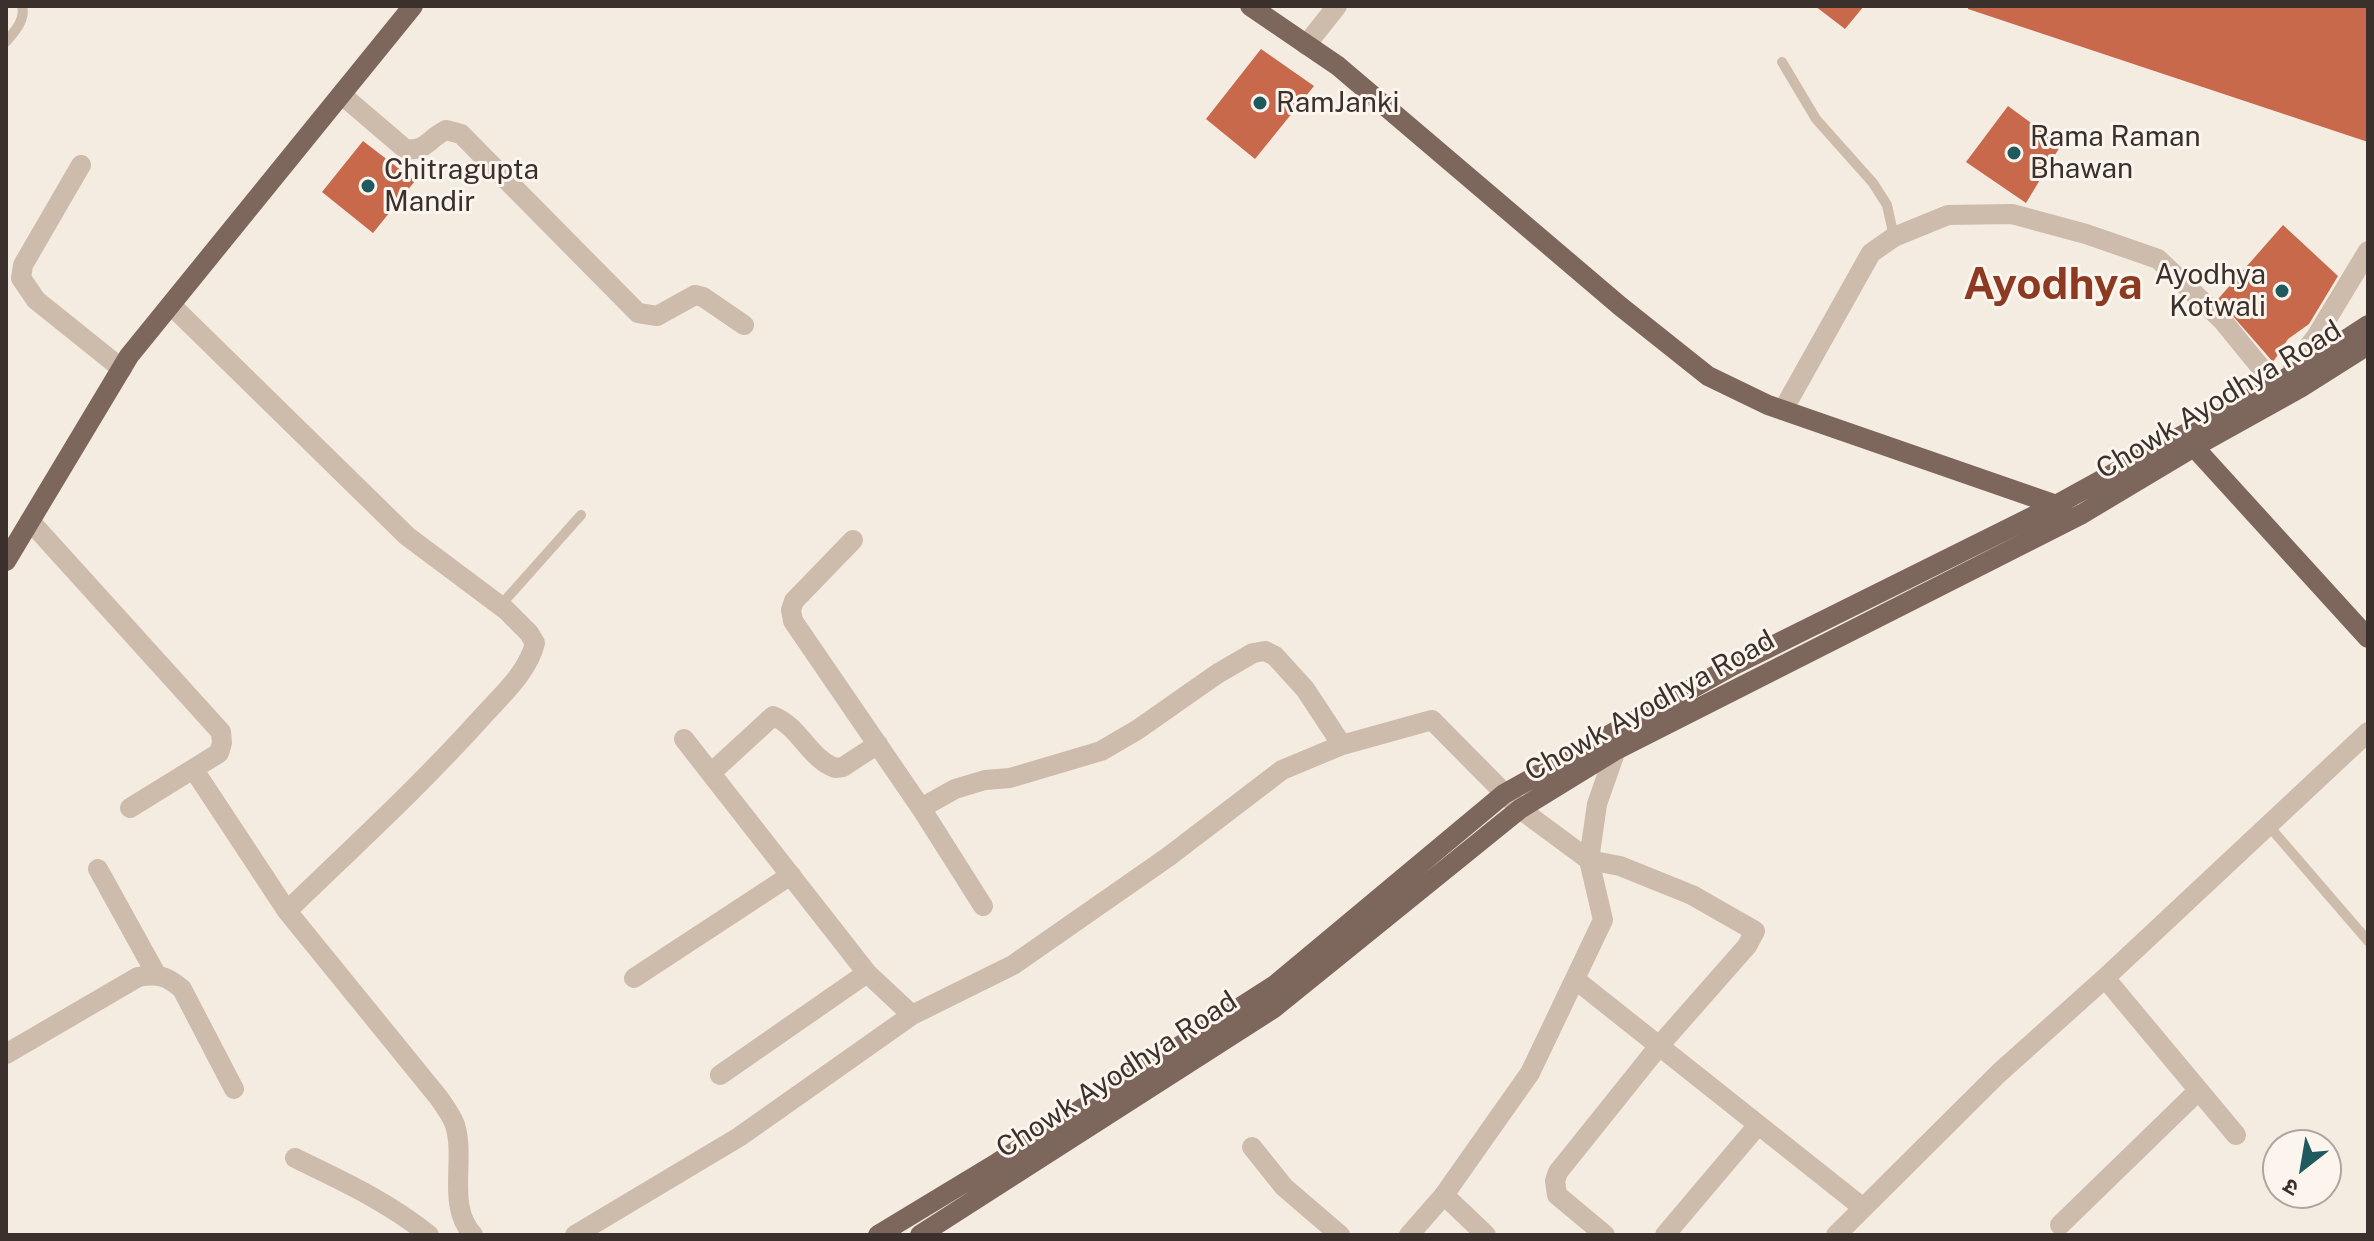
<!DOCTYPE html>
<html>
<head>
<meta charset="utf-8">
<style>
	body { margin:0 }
	#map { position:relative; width:2374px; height:1241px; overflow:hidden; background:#f4ebe1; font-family:"Public Sans","Noto Sans Devanagari",sans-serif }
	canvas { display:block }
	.frame { position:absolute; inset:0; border:8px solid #3b302b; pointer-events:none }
	.north { position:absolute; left:2262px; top:1129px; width:80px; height:80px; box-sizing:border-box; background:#fbf5ee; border:2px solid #aea6a0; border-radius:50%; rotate:211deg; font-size:22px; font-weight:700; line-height:32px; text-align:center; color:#3b302b }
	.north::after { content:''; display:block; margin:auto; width:28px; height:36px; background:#1f5a5e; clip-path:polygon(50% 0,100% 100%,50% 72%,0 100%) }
</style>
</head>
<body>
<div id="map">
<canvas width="2374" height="1241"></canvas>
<div class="frame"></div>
<div class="north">उ</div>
</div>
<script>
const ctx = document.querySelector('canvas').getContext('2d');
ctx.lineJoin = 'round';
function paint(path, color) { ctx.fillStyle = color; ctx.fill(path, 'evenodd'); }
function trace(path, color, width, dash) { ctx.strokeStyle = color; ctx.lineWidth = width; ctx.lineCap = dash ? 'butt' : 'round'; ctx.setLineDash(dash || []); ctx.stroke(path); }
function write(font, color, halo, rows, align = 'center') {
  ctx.font = font + ' "Public Sans",sans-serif'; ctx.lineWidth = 6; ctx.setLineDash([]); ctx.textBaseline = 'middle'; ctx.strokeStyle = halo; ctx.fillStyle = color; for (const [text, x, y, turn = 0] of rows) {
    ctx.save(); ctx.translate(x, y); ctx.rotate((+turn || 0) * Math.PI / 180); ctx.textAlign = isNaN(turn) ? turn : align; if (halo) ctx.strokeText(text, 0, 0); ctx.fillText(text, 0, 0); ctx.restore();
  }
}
paint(new Path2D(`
	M1815,6H1864L1845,29Z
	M1968,6H2368V142L1968,9Z
	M1261,49L1314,86L1255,159L1206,119Z
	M2008,106L2061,145L2026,203L1966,162Z
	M363,141L415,181L373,233L322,192Z
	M2283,225L2338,276L2309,324L2288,339L2273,362L2218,299Z`), '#c8694b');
trace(new Path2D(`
	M6,42C14,32 26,20 22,6
	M1782,62L1816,119L1873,183L1887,205L1894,237
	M500,606L581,515
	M2268,825L2368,941`), '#cdbbac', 10);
trace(new Path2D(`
	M1306,45L1337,6
	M342,95L404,148C424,154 429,138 446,130L461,134L638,313L657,316L695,295L703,297L744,325
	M81,165L23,265L21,278L36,300L122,369
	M171,305L407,536L506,610L529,633L535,643C528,672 502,695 482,717C421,785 353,847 287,911
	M1783,410L1871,253L1894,237L1948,215L2012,214L2086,234L2158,259L2222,320L2275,385
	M30,521L221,732L222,743L219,753L130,808
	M853,540L794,601L791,610L793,621L921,808L983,906
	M684,739L867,973L912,1015
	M194,770L287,911L439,1098C445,1107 452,1116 455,1125C466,1161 446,1205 473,1235
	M711,773L773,716C799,726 809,758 835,768L843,767L878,744
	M921,808L955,789L985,780L1010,778L1101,751L1137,730L1217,674L1253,653L1265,651L1275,656L1305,689L1342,745
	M98,869L156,974
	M634,978L791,875
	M2105,978L2368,732
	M1576,980L1862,1207
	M6,1054L138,977C157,973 167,976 182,989L234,1089
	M720,1075L867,973
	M1252,1147L1284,1187L1340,1235
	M295,1158C343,1181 388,1202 429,1235
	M1444,1195L1486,1235
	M2060,1225L2198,1091
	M575,1235L739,1137L912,1015L1013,965L1168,857L1282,770L1342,745L1432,720L1520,809L1589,860L1620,866L1692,895L1755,931L1747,946L1659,1046L1558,1172L1555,1181L1557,1195L1605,1235
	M1665,1235L1758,1125
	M1836,1235L1999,1073L2105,978L2236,1135`), '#cdbbac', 20);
trace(new Path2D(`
	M2293,379L2290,376L2295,364L2316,337L2368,251
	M1409,1235L1444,1195L1530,1073L1603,920L1589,860L1597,804L1616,750`), '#cdbbac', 20);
trace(new Path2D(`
	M1250,6L1338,66L1620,306L1708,376L1768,405L2062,507
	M2194,447L2368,638
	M6,561L129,356L413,6
	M878,1235L997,1163L1275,985L1504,794L1732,666L2056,505L2290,376L2368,325
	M920,1235L1274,1008L1520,809L1616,750L2082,514L2194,447L2300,388L2368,345`), '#7d675c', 20);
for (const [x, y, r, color] of [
	[1260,103,8,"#1f5a5e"],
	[2014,153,8,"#1f5a5e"],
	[368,186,8,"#1f5a5e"],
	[2282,291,8,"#1f5a5e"]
]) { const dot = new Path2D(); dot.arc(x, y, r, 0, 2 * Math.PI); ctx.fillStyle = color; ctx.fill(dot); trace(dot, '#fbf5ee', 3); }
write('28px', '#3b302b', '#fbf5ee', [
	["RamJanki",1276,103],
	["Rama Raman",2030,137],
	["Bhawan",2030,169],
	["Chitragupta",384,170],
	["Mandir",384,202],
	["Ayodhya",2266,275,"right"],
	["Kotwali",2266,307,"right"]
], 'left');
write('28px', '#3b302b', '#fbf5ee', [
	["Chowk Ayodhya Road",2219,400,-31],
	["Chowk Ayodhya Road",1650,706,-29],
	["Chowk Ayodhya Road",1117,1075,-33]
]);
write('bold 44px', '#8c3b22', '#fbf5ee', [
	["Ayodhya",2053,285]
]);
</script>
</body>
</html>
